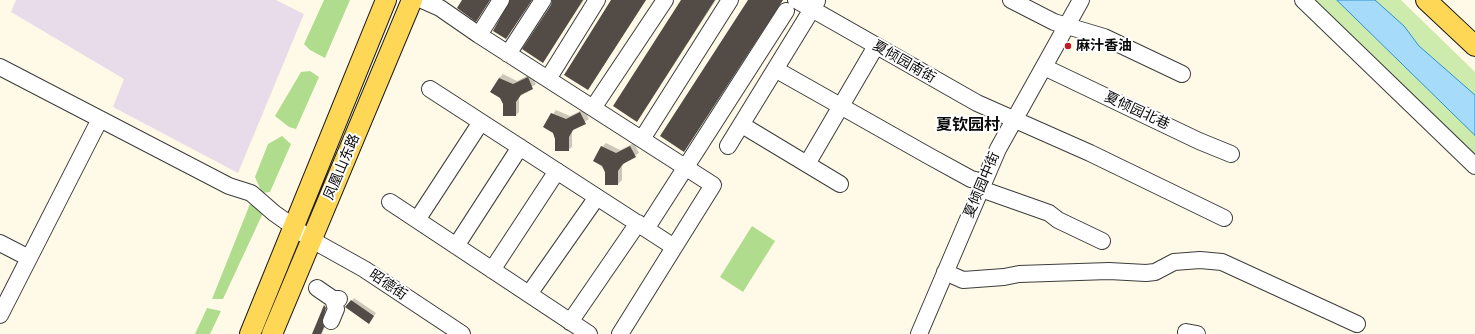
<!DOCTYPE html>
<html>
<head>
<meta charset="utf-8">
<style>
	body { margin:0 }
	canvas { display:block; background:#fffae7 }
</style>
</head>
<body>
<canvas width="1475" height="334"></canvas>
<script>
const ctx = document.querySelector('canvas').getContext('2d');
ctx.lineJoin = 'round';
function paint(path, color) { ctx.fillStyle = color; ctx.fill(path, 'evenodd'); }
function trace(path, color, width, dash) { ctx.strokeStyle = color; ctx.lineWidth = width; ctx.lineCap = dash ? 'butt' : 'round'; ctx.setLineDash(dash || []); ctx.stroke(path); }
function write(font, color, halo, rows, align = 'center') {
  ctx.font = font + ' "Noto Serif","Noto Sans SC",serif'; ctx.lineWidth = 4; ctx.setLineDash([]); ctx.textBaseline = 'middle'; ctx.strokeStyle = halo; ctx.fillStyle = color; for (const [text, x, y, turn = 0] of rows) {
    ctx.save(); ctx.translate(x, y); ctx.rotate((+turn || 0) * Math.PI / 180); ctx.textAlign = isNaN(turn) ? turn : align; if (halo) ctx.strokeText(text, 0, 0); ctx.fillText(text, 0, 0); ctx.restore();
  }
}
paint(new Path2D(`
	M16,0H276L304,14L238,173L113,107L124,79L11,12Z`), '#e9dcea');
paint(new Path2D(`
	M1311,0H1401L1475,72V159Z`), '#ceebae');
paint(new Path2D(`
	M324,0H350L325,58L310,50L304,44Z
	M310,71L319,77L296,129L289,127L275,116L301,72Z
	M282,136L291,144L270,192L262,193L255,177L268,144Z
	M250,204L263,213L223,299H212Z
	M752,226L775,241L743,292L720,277Z
	M207,308L221,311L210,334H195Z`), '#b0dd8d');
const water = new Path2D(`
	M1337,0H1375L1404,26L1419,46L1475,95V135Z`);
paint(water, '#a7dbfa');
trace(water, '#2991d6', 1);
paint(new Path2D(`
	M463,0H490L476,20Z
	M510,0H532L506,38Z
	M552,0H584L543,61L552,5Z
	M613,0H646L588,89Z
	M682,0H716L637,121Z
	M749,0H783L684,150Z
	M503,74L517,81L531,74L536,84L522,93L519,97V112L516,115L504,103L499,78Z
	M584,109L589,119L575,128L572,132V147L568,150L556,139L553,132L544,127L556,110L570,116Z
	M606,143L620,150L634,143L639,153L625,162L622,166V180L618,184H606L602,147Z
	M354,298L376,313L371,320L347,307Z
	M326,306L324,319L326,324L322,334H314Z`), '#0003');
paint(new Path2D(`
	M462,0H490L476,22L457,8Z
	M510,0H532L506,39L493,31Z
	M552,0H583L543,63L522,49L551,5Z
	M611,0H646L588,90L564,75Z
	M681,0H715L637,122L613,106Z
	M748,0H783L684,152L660,136Z
	M528,77L533,89L521,95L516,102V116H503V104L500,98L490,92L499,78L513,84Z
	M580,112L586,124L573,130L569,137V151H555V139L553,133L543,127L551,113L566,119Z
	M601,146L616,153L630,146L636,157L623,164L618,171V185H605V172L602,166L593,161Z
	M351,300L374,316L369,324L345,307Z
	M324,305L326,308L322,322L324,327L321,334H312Z`), '#534b46');
const minor = new Path2D(`
	M422,0L440,8L479,35L713,185L620,334
	M796,0L977,103L1090,153L1224,218
	M1011,0L1054,22L1104,37L1182,74
	M1303,0L1475,166
	M479,35L501,0
	M508,54L543,0
	M0,67L229,186L251,193L274,213L312,240L364,269L462,334
	M1044,67L1199,141L1231,154
	M777,68L782,73L929,156L971,179L983,182
	M548,79L597,0
	M430,89L674,247
	M593,108L665,0
	M742,125L840,184
	M642,139L730,0
	M728,146L817,1
	M807,164L876,46
	M981,189L1049,213L1058,220L1102,241
	M390,202L589,334
	M417,220L481,122
	M646,229L786,11
	M0,243L29,258
	M456,246L520,147
	M492,270L557,171
	M945,272L963,280L1004,277L1019,274L1109,271L1146,273L1155,272L1174,262L1200,260L1222,262L1357,324
	M317,288L333,299H339
	M529,294L597,197
	M0,315L100,119
	M331,321L336,309L333,299
	M570,322L638,223
	M1186,332L1197,334
	M919,334L998,149L1081,0`);
const major = new Path2D(`
	M1426,0L1475,46
	M250,334L386,0
	M272,334L412,0`);
trace(minor, '#3d3d3d', 18);
trace(major, '#1b1b1b', 22);
trace(minor, '#fff', 16);
trace(major, '#ffd757', 20);
for (const [x, y, r, color] of [
	[1068,46,4,"#c21a21"]
]) { const dot = new Path2D(); dot.arc(x, y, r, 0, 2 * Math.PI); ctx.fillStyle = color; ctx.fill(dot); trace(dot, '#fff', 1.5); }
write('bold 14px', '#0a0a0a', '#fff', [
	["麻汁香油",1076,46]
], 'left');
write('14px', '#0a0a0a', '#fff', [
	["夏倾园南街",904,62,30],
	["夏倾园北巷",1137,111,25],
	["凤凰山东路",342,167,-67],
	["夏倾园中街",982,185,-67],
	["昭德街",388,285,34]
]);
write('bold 16px', '#0a0a0a', '#fff', [
	["夏钦园村",968,125]
]);
</script>
</body>
</html>
